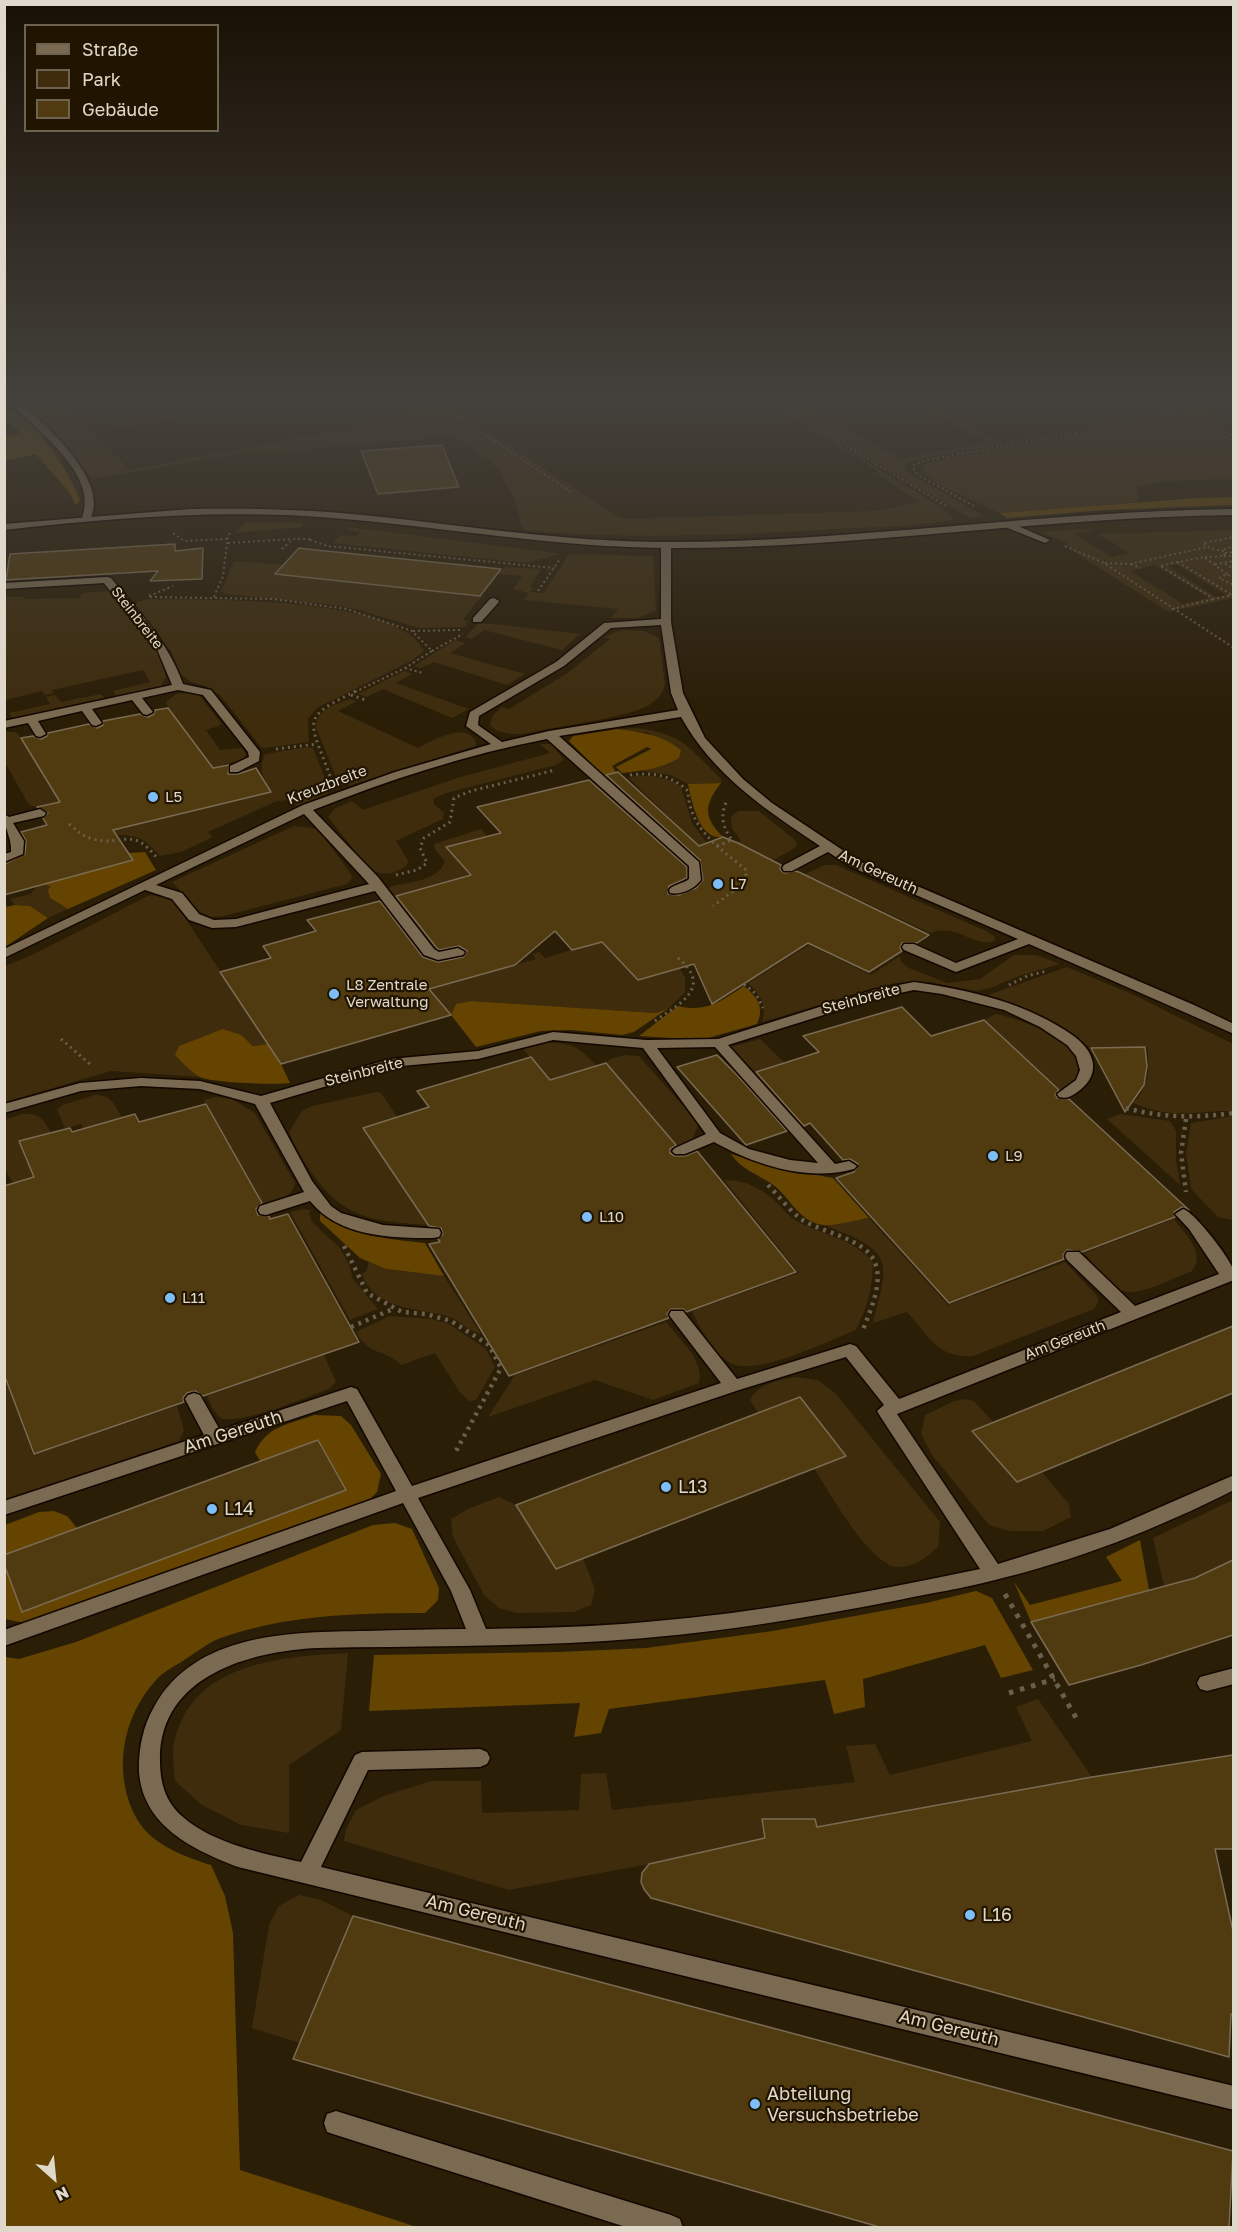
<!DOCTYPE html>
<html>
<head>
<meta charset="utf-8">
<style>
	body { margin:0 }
	#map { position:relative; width:1238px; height:2232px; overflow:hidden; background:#2b1e07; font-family:"Golos Text",sans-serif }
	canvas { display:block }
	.frame { position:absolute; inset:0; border:6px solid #e0d8ca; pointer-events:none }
	.legend { position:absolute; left:24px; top:24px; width:195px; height:108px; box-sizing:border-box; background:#211501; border:2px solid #6d6351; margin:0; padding:8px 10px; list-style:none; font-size:18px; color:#e0d8ca }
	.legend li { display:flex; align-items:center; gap:12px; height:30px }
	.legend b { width:30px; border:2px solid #6d6351 }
	.north { position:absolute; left:24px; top:2148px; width:60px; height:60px; -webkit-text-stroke:4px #211501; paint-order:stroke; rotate:153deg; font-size:16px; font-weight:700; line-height:24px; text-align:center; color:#e0d8ca }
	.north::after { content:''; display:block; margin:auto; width:21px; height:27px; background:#e0d8ca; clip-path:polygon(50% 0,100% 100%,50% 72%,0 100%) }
</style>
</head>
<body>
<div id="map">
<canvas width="1238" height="2232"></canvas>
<div class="frame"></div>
<ul class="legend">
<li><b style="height:8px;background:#7a6a52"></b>Straße</li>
<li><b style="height:16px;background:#3e2c0d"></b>Park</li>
<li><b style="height:16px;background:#503a10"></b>Gebäude</li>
</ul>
<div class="north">N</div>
</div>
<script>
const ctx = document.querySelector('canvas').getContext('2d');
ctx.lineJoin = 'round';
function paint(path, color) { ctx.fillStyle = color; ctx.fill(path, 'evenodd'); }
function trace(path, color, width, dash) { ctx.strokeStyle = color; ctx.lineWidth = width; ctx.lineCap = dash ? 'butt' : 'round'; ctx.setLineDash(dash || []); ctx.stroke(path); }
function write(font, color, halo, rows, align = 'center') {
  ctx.font = font + ' "Golos Text",sans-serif'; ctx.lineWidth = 4.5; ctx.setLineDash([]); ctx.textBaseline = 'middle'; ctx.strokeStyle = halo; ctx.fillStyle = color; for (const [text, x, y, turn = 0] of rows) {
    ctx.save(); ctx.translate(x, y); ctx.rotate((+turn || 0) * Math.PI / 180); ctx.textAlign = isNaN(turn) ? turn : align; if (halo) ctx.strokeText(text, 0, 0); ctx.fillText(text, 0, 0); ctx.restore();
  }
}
paint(new Path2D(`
	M22,402H61L91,430L244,402H261L92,433L130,470L414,416L394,402H443L617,516L627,519L876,511L920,502L881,477L876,470L765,402H769L941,507L955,519C919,528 874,526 837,529C732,535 629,540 523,530L513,496L494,464L454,436L288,451H253L92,479L64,442Z
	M778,402H802L801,403L901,459L987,442L911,402H926L1003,443L1164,414L1162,409L1147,402H1159L1180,412L1233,402V408L1199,414L1233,431V433L1183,413L924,458L906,464L905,469L909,473L984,516L972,519L828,434Z
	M1176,420L1194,422L1233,439V479L1167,481L1138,487V502L999,513L938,484L925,475L922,468L925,464L934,461L1149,422Z
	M246,522L304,523L301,527L234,533Z
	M348,527L546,552L561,554L525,563L333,543L340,535L357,536L361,532L346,529Z
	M1090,529L1093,530L1075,534L1111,557L1129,553L1099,534L1233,530V598L1169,612L1074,552L1065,542L1040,532ZM1176,564L1226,595L1216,597L1167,566ZM1155,565L1208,597L1209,598L1183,604L1130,571Z
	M569,554L653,556L656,610L638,618H611L618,609L524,600L529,593L513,589L522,576L497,574L505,567L541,569L530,587L534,588L530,592L544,593Z
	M234,561L289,565L280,575L484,597L478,600L463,620L468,621L465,627L418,628L360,610L333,605L225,594L221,592Z
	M108,591L159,653L166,677L161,686L117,697L113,691L150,682L143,670L52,690L54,693L45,695L42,691L5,700L4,597H24V599L80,598L82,593Z
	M148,599C204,600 398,595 424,651L411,661L317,708L308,719L309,742L265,748L261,747L221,696L208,687L191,682L181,675L171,651L135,608L137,602Z
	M479,623L493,624L580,634L562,650L484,630L471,639L465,637Z
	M622,630L643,631L659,638L665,685C663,693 657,699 651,704C629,718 557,726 528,733C516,735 498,735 490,725L493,715L502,707L509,709L566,674L610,639L604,637Z
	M455,640L465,643L450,653L525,674L507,685L434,662L421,668L414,666Z
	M404,671L412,674L396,683L469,709L452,718L383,689L366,697L358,694Z
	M187,693L199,695L221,723L219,726L206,730L220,750L242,748L246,754L244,759L212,768L168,708L166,702L176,694Z
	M101,694L106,700L13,720L9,713L50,704L46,697L55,695L61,702Z
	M349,699L357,701L338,711L418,748C432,741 467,720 476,743L475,746L351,785H339L316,727C317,709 335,705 349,699Z
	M636,728C683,734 689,747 721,779V783L688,784L670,775L642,771L669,764L650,733L618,729Z
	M5,732H16L21,738L60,802L37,807L29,805L7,766H5Z
	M540,744H551L564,760L556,765L446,793L433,799L434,804L444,813L443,819L396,841L409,862C400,874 382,877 369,869L328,817L334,809L352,801L363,810L457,778L550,753Z
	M308,747L313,748L330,790L327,794L298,806L289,800L277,801L208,832L213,837L181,852L160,856C145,839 139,835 116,835L113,830L271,792C263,777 258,771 265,754Z
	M635,776H654L675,782L681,787L692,823L735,882L629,778Z
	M738,811H759L794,839L797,843L796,847L772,861L738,843L741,841L732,828L731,817Z
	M294,826L313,828L320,832L351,874L352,878L347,884L224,916L210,917L201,913L172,882Z
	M481,829L487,836L447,847L471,874L410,891L454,947L435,946L388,893L387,889L392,886C410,882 437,881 445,862L435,849L434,844Z
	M825,865H836L986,931L994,936L995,940L992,942C969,945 956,923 930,933L805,874Z
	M38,884L51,886L50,898L68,909L48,918L30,906L15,905L10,899L31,894Z
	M150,895L170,898L176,904L268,1044L253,1046L240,1035L175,1055L201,1077L111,1071L5,1102V966L32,955Z
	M590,928L638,980L679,968L685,977V992L669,1008L656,1013L471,1001L456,1004L451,1015L411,966L419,967L461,956L477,976L536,959L532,954L539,952L545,958L587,945Z
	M809,945L871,975L900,956L901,962L909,968L947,983L980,979L1014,955H1037L1060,964L1022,975L990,988L976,991L930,982L895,983L762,1022C767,1005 761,995 748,983Z
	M1067,967L1134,995L1233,1044V1111C1193,1111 1174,1120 1133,1103C1149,1087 1150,1069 1147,1047L1091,1049L1074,1034L1046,1018L988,995Z
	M996,1014C1019,1019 1075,1038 1078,1066C1079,1070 1077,1076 1077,1080L1060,1090L984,1020Z
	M760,1039L785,1063L755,1072L731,1047Z
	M547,1043C574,1043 579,1047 597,1066L550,1080L523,1049Z
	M625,1055L639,1056L691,1115L698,1125L692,1141L677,1147L606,1063L610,1059Z
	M376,1092L381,1093L397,1117L363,1128L428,1225C372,1221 342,1219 309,1169C302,1157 294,1146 289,1132L302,1111L312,1106Z
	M95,1095C112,1095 114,1104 122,1118L83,1129L81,1124L65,1129L57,1109L62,1105Z
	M216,1097L232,1099L255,1113L295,1183C291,1199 278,1201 263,1206L204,1100Z
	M23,1114C40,1113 43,1118 51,1133L20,1141L35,1179L13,1183L5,1169L4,1120Z
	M1120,1114L1170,1121L1176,1131V1159L1180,1185L1107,1119Z
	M1233,1116H1234L1233,1220L1218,1217L1191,1189L1186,1153L1191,1123Z
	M724,1180C744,1179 764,1189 778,1204C784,1210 788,1215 795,1220C821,1235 853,1238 873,1262C872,1292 868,1304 856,1330C830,1340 751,1380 727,1361C711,1350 700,1328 692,1311L799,1273Z
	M302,1209L311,1210L309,1214L313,1223L340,1248L349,1264L353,1279L378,1309L350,1320L290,1212Z
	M869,1218L948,1305L1065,1262L1098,1297V1303L1094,1309L973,1356C938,1359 929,1336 907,1312L873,1323C876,1305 885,1285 883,1267C881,1244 841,1232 823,1225Z
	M1174,1219C1185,1234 1206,1253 1192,1271C1173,1278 1133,1301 1116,1288C1104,1279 1094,1265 1084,1253Z
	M369,1260L386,1269L444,1276L481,1334C468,1331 459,1320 447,1316C418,1308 374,1310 362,1274L367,1270Z
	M390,1316L432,1319L449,1324L486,1349L495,1367L476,1400L469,1401L459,1391L435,1353L401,1365C384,1348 370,1357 356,1332Z
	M666,1322C679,1339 705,1361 699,1383L653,1400L595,1380L488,1417L515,1375Z
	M324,1355L336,1382L329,1389C309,1396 235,1428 219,1417C214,1412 210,1403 207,1396Z
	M794,1377L818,1380L836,1394L940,1522L938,1547C928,1557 913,1568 897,1567C869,1564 829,1492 814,1468L846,1455L800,1398L758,1413L750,1400C757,1384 779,1380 794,1377Z
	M5,1378L33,1455L177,1406L184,1430L179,1441L5,1500Z
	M964,1399L974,1401L993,1422L972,1431L1017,1482L1042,1472L1069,1504L1071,1517L1043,1531H1010L989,1525L932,1455L921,1434L925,1415L954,1401Z
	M499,1497L516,1505L556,1569L583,1558L595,1589L591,1605L574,1612L517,1613L499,1608L484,1595L453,1537L451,1519L470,1508Z
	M1233,1500V1560L1195,1578L1164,1586L1153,1538Z
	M348,1653L341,1730L289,1765V1833L241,1825L202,1805L175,1781C174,1769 172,1755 174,1743C192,1662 280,1657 348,1653Z
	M1038,1699L1092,1777L817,1827L814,1819H762L765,1838L649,1864L509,1890L344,1841L346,1829L356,1810L386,1795L432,1781H481L482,1813L579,1810L581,1774L606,1773L612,1810L855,1782L846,1746L875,1744L890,1775L1032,1741L1016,1707Z
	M299,1895L321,1900L353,1916L300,2043L252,2028L269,1925L279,1906Z`), '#3e2c0d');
paint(new Path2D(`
	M8,411C33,413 73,478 80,500L78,503L75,504L69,492L36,454L5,461V437L20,433L5,416Z
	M1233,497V505L1104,510L1007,518L999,513L1198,498Z
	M618,729C642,732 662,735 681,750L679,758C661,769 642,771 622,773L616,767L651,749L647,747L612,766L617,774L605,777L569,741L573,736Z
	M721,783C704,805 703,817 723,837C699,841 692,802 688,784Z
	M145,852L156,870L68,909L50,898L48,890L51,886L38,884L133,860L128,853Z
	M15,905L30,906L48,918L5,947V907Z
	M744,986C757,997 765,1007 757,1024L701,1040L639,1036L678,1006C707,1013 721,1001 744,986Z
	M471,1001L656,1013L669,1008L634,1032L622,1035L570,1030L541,1031L476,1047L451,1015L456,1004Z
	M223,1029L241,1035L253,1046L268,1044L281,1064L290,1083C275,1085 212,1083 200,1077C191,1072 182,1062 175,1055L179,1046Z
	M731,1154L777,1168L833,1178L869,1218C855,1220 836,1226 823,1225C800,1222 791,1200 776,1187C761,1175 742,1171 731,1154Z
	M320,1213C352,1236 386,1239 425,1243L444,1276L386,1269L360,1258L320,1221Z
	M314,1415L341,1416L351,1425L381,1474L377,1492L367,1502L24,1623L5,1619L4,1564L23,1612L345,1490L318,1440L260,1461L255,1452C268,1425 288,1425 314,1415Z
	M54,1511L67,1516L77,1528L5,1555V1525L39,1512Z
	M395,1523L412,1529L439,1588L438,1600L425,1613C355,1613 284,1615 218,1639C208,1643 197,1652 187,1658C178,1665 165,1670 157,1679C122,1716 111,1775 138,1821C153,1845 185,1857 211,1865L225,1896L233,1933L240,2170L417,2227H5V1657L19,1659L76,1642L373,1525Z
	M1140,1540L1149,1590L1031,1622L1014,1582L1030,1605L1122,1581L1106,1557Z
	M976,1591L992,1598L1033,1670L1001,1678L985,1645L863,1679L865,1707L834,1714L825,1680L609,1709L601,1733L574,1737L580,1703L369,1711L374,1655L560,1652L646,1648L773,1631L926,1603Z`), '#644400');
const building = new Path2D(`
	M442,445L459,487L378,494L361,451Z
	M175,544V551L203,548L202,579L150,581L158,571L6,580L10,554Z
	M299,548L316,550L501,569L480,596L275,574Z
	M168,708L213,768L229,765L228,774H238L256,768L271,792L113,830L133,860L4,895V864L25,854L26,841L21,832L47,825L43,818L48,813L37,807L60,802L21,738L33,736L41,739L47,736L48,733L89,724L97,728L103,725V721L140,714L148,717L154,714L155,710Z
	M618,772L699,846L723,837L738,843L781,865L780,869L784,873L796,871L801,873L929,935L917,943H902L900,948L902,951L869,972L808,943L712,1004L694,964L638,980L602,942L572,950L555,931L515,965L429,989L451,1015L281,1064L220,972L271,958L263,946L316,931L307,920L380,901L423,957L438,962L463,957L467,951L459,946L439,950L436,947L396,896L471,875L446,847L501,833L477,807L589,780L687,867V878L669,886L668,894L679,895L696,888L703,880L700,860L606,775Z
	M902,1007L931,1036L984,1020L1059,1090L1055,1094L1057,1098L1069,1099L1189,1210L1182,1207L1174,1212L1175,1217L1082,1252L1067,1250L1063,1255L1064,1259L949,1303L836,1178L854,1172L858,1164L850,1159L843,1160L810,1123L804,1126L756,1072L819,1052L803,1036Z
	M1145,1047L1147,1066L1144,1085L1125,1112L1091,1048Z
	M717,1055L739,1077L787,1131L746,1145L677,1067Z
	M531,1057L550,1080L606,1063L676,1145L670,1149V1153L675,1156H685L697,1151L796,1272L686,1312L683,1309H671L667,1314L669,1318L509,1376L429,1244L440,1242L438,1239L443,1234L441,1228L429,1226L363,1128L429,1107L417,1091Z
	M206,1104L262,1203L256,1209L258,1215L269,1216L270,1219L288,1214L359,1342L203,1396L195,1391L187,1393L183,1398L184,1402L34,1454L4,1374V1186L34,1177L19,1141L70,1128L72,1132L135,1114L139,1122Z
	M1233,1326V1393L1017,1482L972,1431Z
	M800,1397L846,1456L556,1569L516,1505Z
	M318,1440L346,1490L22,1612L4,1564V1555Z
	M1233,1560V1635L1141,1665L1069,1685L1031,1622L1195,1578Z
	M1233,1755V1849H1215L1233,1931V2014H1231L1229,2057L651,1898L644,1889L641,1882L642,1873L649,1864L765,1838L762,1819H815L817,1827L1092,1777Z
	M353,1916L1233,2151L1229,2228H883L293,2059Z`);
paint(building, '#503a10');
trace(building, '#7a6b53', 1.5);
const lane = new Path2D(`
	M10,402H19C45,425 111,481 90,520L82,518C99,473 36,431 10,402Z
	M1003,522H1009L1050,540L1045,543L1003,526Z
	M666,542L671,545V622L683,693L705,738L743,779L772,803L859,861L1194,1005L1234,1024V1034L1029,944L956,972L904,950L902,947L904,944H914L956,963L1018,939L851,867L828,852L792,871H784L782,868L784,865L820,846C766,810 713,775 681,717L559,736L699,862L701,880C694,889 682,895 670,893L669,890C673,884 683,884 689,879V866L547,739C467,754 389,780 313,810L378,877L434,949L439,952L458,948L465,952L463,955L438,960L424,955L375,891L236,927L212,928L189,920L172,899L145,890L4,958V949L303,805L395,772L491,744L466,726L470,712L556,662L604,623L661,619V545ZM661,625L671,693L678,710L549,731L502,742L478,725L479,716L564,666L611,628ZM304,814L369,884L236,919L214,920L199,914L182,893L156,885Z
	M107,577L111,578C139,613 168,641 183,684L211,690L260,752L259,761L238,772H230V766L249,757L248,752L203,695L178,690L142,698L153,712L147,715L143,714L132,700L92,709L102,723L96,726L92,725L82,711L38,721L46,734L40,737L36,736L28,723L4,728V721L172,685L157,649L104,583L4,589V583Z
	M494,598L499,601L498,603L481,622H473V618L490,599Z
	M40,809L46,813L44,816L13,823L24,841L23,854L4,862V854L11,852C12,838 4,829 4,814L9,817Z
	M914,982C970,990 1028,1003 1075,1037C1098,1055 1100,1077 1076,1093C1070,1097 1066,1099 1059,1097L1057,1094L1076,1080L1080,1070L1076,1056L1067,1045L1040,1027L1004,1010L942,994L914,990L881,997L728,1045L835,1164L849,1161L857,1166L854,1169C808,1182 755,1165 714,1142L685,1154H675L672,1151L675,1148L706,1134L643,1048L553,1040L478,1059L391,1067L270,1103L312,1181L331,1206L341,1213L383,1225L439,1229L441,1233L439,1237L433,1238C390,1238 339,1237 310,1201L266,1215L260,1214L258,1210L260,1206L304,1192L255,1104L200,1089L141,1086L81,1091L4,1113V1104L80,1083L141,1078L200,1081L261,1096L390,1059L478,1051L553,1032L647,1040L718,1039L873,990ZM715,1047L818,1163L790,1160L749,1149L720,1133L657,1048Z
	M1183,1209C1195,1212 1231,1260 1234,1271C1234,1274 1234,1277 1234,1280L897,1414L998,1564L1110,1529L1234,1475V1490C1157,1529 1075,1561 991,1581C961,1589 930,1593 899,1600C802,1619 704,1635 605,1641C509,1647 413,1646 318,1648C250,1651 159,1676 160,1760C160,1782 165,1802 183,1817C212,1843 264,1854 301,1862L355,1755L362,1752L480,1749L487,1752L490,1758L487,1764L480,1767L368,1770L321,1867L1234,2086V2110L238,1867C193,1850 143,1826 139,1772C138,1750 143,1726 154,1707C195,1632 292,1632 366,1631C399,1630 433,1629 466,1629L451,1591L403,1503L4,1646V1630L396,1491L347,1401L4,1515V1501L204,1435L185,1399L188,1395L194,1393L200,1395L220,1430L345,1389L351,1387L357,1389L412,1486L721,1383L669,1315L671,1311H683L737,1379L850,1344L856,1346L899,1399L1121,1312L1067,1260L1065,1256L1067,1252H1079L1135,1306L1219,1274L1189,1229L1175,1214ZM846,1357L884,1405L877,1411L880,1416L980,1569C870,1592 758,1613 646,1622C593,1627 539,1628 486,1629L470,1590L418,1498L739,1390Z
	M1234,1668V1684L1207,1691L1200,1689L1197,1683L1200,1677Z
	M336,2111L671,2215L680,2219L683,2228H629L336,2135L327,2132L324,2123L327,2114Z`);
const street = new Path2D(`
	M190,509C248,508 305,509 363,515C464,525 564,542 667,542C856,542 1044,511 1234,509V515C1043,517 855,549 665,548C553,547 443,527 332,518C222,509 113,518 4,530V524Z`);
trace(lane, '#130700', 3);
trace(street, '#130700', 3);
trace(new Path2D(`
	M436,402L571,492
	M773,402L948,507
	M1156,402L1178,415L1234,436
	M974,506L918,475L914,471V465L926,460L1178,415
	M173,533L184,541L228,539
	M310,540L327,546L554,568
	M228,543L293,539
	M1065,546L1104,563L1234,648
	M282,549L293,539H311
	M1224,551L1211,549L1203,543L1234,537
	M1225,553L1234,552
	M1224,556H1234
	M1205,557L1224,556L1225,549L1234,546
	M1178,562L1160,566L1214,599L1233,595
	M1105,563L1130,564L1207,547
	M1131,564L1141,568
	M1215,564L1234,561
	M1225,564L1234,569
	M1227,574L1204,557L1178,562L1232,595
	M1234,578L1227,574L1219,578L1234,585
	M538,591L560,559
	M149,596L173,586
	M150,597L273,599L347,609L412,631L432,651L405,668L355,692
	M214,597L223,576L228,535L232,532
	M1172,609L1214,599
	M413,631L460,630
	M432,651L463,634
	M405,668L423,673`), '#6a5f4b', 2, [2, 3]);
trace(new Path2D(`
	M351,695L368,701
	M276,749L317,744
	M630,775C653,772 671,775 688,791C689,829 719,847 746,870V882L713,906
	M330,776C309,718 299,719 358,690
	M69,824C77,830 83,837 93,839C124,847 131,825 157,858
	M717,846L732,840C722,826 720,816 727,800
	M396,875L417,870L427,863L420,848L424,838L450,822L454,798L471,791L555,770
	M4,915V918
	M744,984L756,994L763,1008
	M1009,985L1027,976L1047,971
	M655,1021C682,1002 713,987 677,957
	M61,1039L91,1065`), '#6a5f4b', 3, [2, 4]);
trace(new Path2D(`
	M1126,1108C1163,1118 1196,1118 1234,1113
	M1186,1119L1181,1153L1186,1192
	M768,1185C779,1196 791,1213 804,1221C822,1231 845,1235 863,1248C891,1268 872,1306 862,1332
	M344,1246L367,1293L402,1312L426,1314L451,1321L489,1345L501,1368L455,1453
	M351,1327L393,1309`), '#6a5f4b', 4.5, [3, 5]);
trace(new Path2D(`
	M1005,1594L1079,1723
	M1009,1693L1055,1679`), '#6a5f4b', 5, [4.5, 7]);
paint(lane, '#7a6a52');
paint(street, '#7a6a52');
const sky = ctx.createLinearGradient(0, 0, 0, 714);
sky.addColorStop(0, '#181004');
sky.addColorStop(0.56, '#44413c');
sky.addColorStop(1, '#44413c00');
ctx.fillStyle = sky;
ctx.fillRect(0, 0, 1238, 714);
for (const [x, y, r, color] of [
	[153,797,6,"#7dbef9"],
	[718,884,6,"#7dbef9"],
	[334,994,6,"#7dbef9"],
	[993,1156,6,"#7dbef9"],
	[587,1217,6,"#7dbef9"],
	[170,1298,6,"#7dbef9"],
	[666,1487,6,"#7dbef9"],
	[212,1509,6,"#7dbef9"],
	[970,1915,6,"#7dbef9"],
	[755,2104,6,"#7dbef9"]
]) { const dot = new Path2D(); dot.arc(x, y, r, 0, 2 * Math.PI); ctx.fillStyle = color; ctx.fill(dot); trace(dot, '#211501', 2); }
write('14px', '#e0d8ca', '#211501', [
	["Steinbreite",137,618,52]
]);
write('15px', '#e0d8ca', '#211501', [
	["Kreuzbreite",327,785,-21],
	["Am Gereuth",878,872,25],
	["Steinbreite",861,999,-15],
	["Steinbreite",364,1072,-14],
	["Am Gereuth",1065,1340,-21]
]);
write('15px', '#e0d8ca', '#211501', [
	["L5",165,797],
	["L7",730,884],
	["L8 Zentrale",346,985],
	["Verwaltung",346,1002],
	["L9",1005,1156],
	["L10",599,1217],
	["L11",182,1298]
], 'left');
write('18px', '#e0d8ca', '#211501', [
	["Am Gereuth",233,1432,-18],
	["Am Gereuth",476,1913,14],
	["Am Gereuth",949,2028,14]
]);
write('18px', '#e0d8ca', '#211501', [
	["L13",678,1487],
	["L14",224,1509],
	["L16",982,1915],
	["Abteilung",767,2094],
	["Versuchsbetriebe",767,2115]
], 'left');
</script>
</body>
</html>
